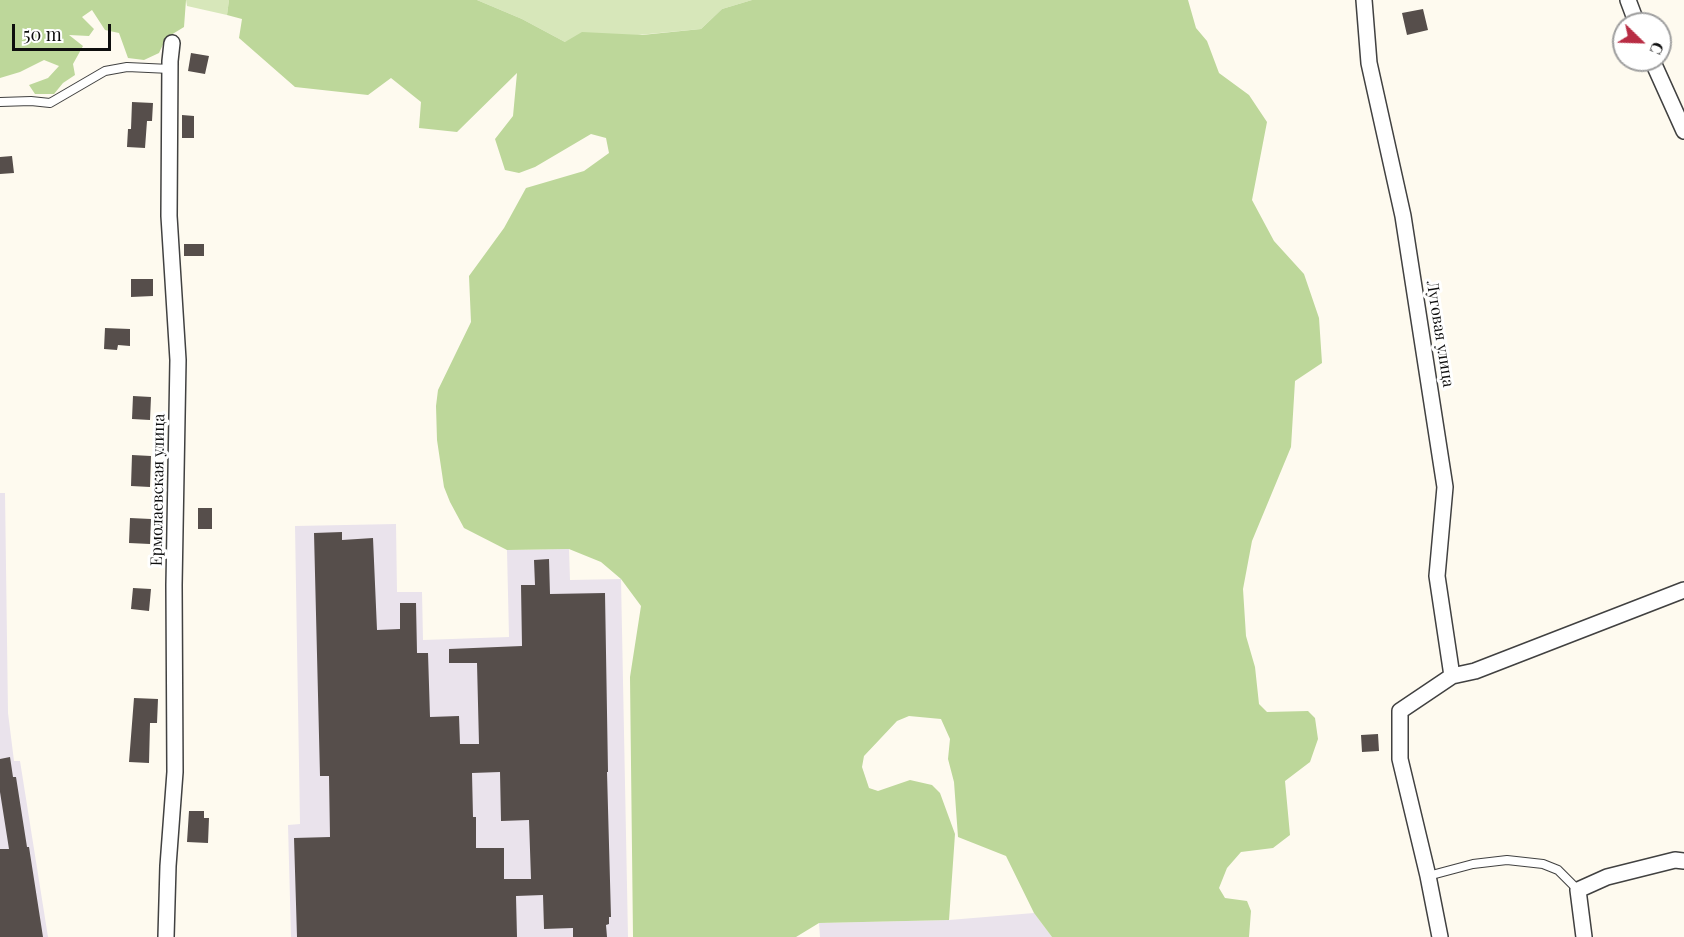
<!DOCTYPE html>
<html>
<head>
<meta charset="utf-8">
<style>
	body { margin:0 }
	#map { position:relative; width:1684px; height:937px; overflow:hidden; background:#fefaef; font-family:"Playfair Display",serif }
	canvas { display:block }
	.north { position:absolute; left:1612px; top:12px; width:60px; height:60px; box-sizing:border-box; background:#fff; border:2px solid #9f9f9f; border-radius:50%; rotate:113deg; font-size:16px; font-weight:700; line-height:24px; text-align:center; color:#0e0e0e }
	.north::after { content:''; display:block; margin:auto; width:21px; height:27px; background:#b82c43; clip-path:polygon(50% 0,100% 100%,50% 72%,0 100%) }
	.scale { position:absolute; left:12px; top:24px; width:99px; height:27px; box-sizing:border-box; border:3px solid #0e0e0e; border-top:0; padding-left:8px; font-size:18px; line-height:21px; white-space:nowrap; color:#0e0e0e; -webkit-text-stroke:4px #fff; paint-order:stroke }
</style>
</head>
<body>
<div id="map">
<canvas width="1684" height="937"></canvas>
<div class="north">С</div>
<div class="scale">50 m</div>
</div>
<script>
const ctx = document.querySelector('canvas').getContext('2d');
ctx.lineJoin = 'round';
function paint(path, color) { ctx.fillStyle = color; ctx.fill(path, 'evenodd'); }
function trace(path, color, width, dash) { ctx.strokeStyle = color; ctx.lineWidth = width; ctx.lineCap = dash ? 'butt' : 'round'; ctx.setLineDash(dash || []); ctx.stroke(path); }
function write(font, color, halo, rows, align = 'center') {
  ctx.font = font + ' "Playfair Display",serif'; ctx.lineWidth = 6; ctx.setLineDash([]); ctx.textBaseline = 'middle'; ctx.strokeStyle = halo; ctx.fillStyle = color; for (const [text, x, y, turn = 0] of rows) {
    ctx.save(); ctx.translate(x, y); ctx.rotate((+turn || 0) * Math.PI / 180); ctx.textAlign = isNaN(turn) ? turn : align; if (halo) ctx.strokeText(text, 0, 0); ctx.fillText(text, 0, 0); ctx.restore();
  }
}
paint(new Path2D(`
	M0,493H5L8,713L14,761H20L48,937H0Z
	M396,524L397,592H422L423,640L509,637L507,550L569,549L570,580L621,579L628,937H291L288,825L300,824L295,526Z
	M1034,913L1052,937H820L819,923L949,920Z`), '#eae3ec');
paint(new Path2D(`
	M186,0H229L227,15L187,6Z
	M477,0H752L722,9L701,29L565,42L522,19Z`), '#d7e7ba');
paint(new Path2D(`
	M0,0H186L184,27L166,38L159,53L144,60L128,58L119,33L105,30L92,10L82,17L94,29L89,36L69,35L83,46L73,64L75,75L63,83L54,94H35L29,85L48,78L59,66L44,60L20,72L0,78Z
	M229,0H477L522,19L565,42L582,32L642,35L701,29L722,9L752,0H1188L1196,28L1207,41L1219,73L1249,95L1267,122L1252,200L1274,241L1304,274L1319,318L1322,363L1295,381L1291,447L1252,541L1243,589L1246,636L1255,667L1259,704L1267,712L1308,711L1315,718L1318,739L1310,762L1285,781L1290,835L1273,848L1241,852L1227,868L1219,888L1225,898L1247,901L1251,911L1249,937H1052L1034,913L1006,856L958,837L954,782L948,759L950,739L941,719L909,716L897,721L864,756L862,767L869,788L878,791L910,780L932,785L940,793L955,834L949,920L819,923L796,937H633L630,677L641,606L621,579L601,562L569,549L507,550L464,528L450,502L444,487L437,440L436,406L438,390L471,322L469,276L504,228L526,188L584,171L609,153L606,138L591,134L535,167L519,173L505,170L495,139L513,116L517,73L457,132L419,128L421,102L391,78L368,95L295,87L239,38L242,19L227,15Z`), '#bdd79a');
paint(new Path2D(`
	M1423,9L1428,30L1407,35L1402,13Z
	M191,53L209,56L205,74L188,71Z
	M132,102L153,103L152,121H147L145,148L127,147L128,129H131Z
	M182,115L194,116V138H182Z
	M12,156L14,173L0,174V157Z
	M184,244H204V256H184Z
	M131,279H153V296L131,297Z
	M105,328L130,329V346L118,345L117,350L104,349Z
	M133,396L151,397L150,420L132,419Z
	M132,455L151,456L150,487L131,486Z
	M198,508H212V529H198Z
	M130,518L151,519L150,544L129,543Z
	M342,532V540L373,538L377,630L400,629V603H416L417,653H428L430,717L459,716L460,744H479L477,663H449V649L522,646L521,585H535L534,560L549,559L550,594L605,593L608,772H607L611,917H609V924L606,925L607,937H573V928L544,929L543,895L516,896L517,937H297L294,838L330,837L329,776H320L314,533ZM500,772L501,821L529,820L531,879H504V848H476V817H473L472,773Z
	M133,588L151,589L149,611L131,609Z
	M134,698L158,699L157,723H150L149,763L129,762Z
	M1378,734L1379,751L1362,752L1361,735Z
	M10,757L13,777H16L27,847H29L43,937H0V849H9L0,792V759Z
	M189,811H204V818H209L208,843L187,842Z`), '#564e4b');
const lane = new Path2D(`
	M0,102L31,101L50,103L105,71L127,67L170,69
	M1428,876L1473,864L1507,860L1543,864L1558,870L1578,890`);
const street = new Path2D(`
	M1364,0L1369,63L1403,216L1445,487L1437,576L1452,676
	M1628,0L1637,24
	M1652,60L1684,131
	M166,937L168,866L175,772L174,585L178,360L169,216L170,61L172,43
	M1440,937L1428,876L1400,759V711L1452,676L1475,671L1684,590
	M1584,937L1578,890L1607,877L1675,860L1684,861`);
trace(lane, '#414141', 10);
trace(street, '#414141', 18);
trace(lane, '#fff', 8);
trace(street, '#fff', 15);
write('16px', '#0e0e0e', '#fff', [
	["Луговая улица",1440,334,81],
	["Ермолаевская улица",158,490,-89]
]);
</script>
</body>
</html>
